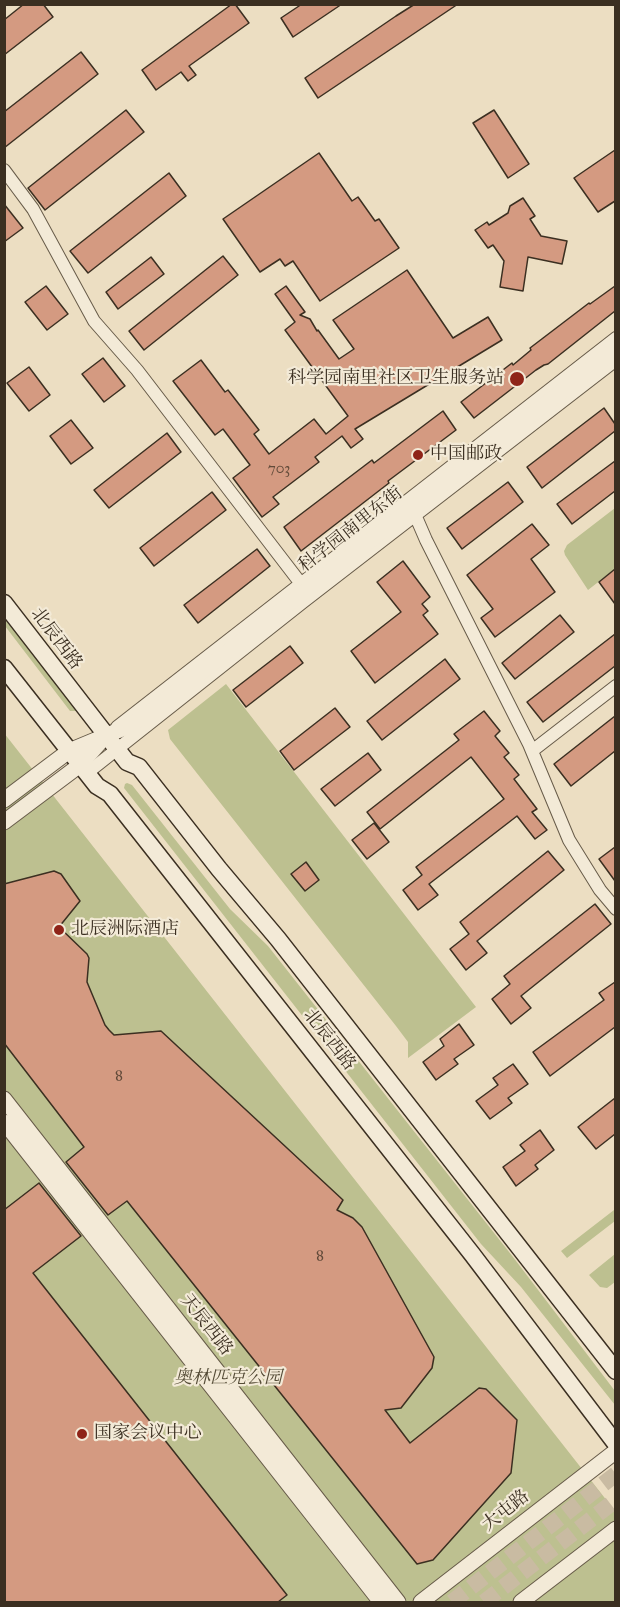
<!DOCTYPE html>
<html>
<head>
<meta charset="utf-8">
<style>
	body { margin:0 }
	#map { position:relative; width:620px; height:1607px; overflow:hidden; background:#ecdec2; font-family:"IM FELL Great Primer",serif }
	canvas { display:block }
	.frame { position:absolute; inset:0; border:6px solid #3b2f21; pointer-events:none }
</style>
</head>
<body>
<div id="map">
<canvas width="620" height="1607"></canvas>
<div class="frame"></div>
</div>
<script>
const ctx = document.querySelector('canvas').getContext('2d');
ctx.lineJoin = 'round';
function paint(path, color) { ctx.fillStyle = color; ctx.fill(path, 'evenodd'); }
function trace(path, color, width, dash) { ctx.strokeStyle = color; ctx.lineWidth = width; ctx.lineCap = dash ? 'butt' : 'round'; ctx.setLineDash(dash || []); ctx.stroke(path); }
function write(font, color, halo, rows, align = 'center') {
  ctx.font = font + ' "IM FELL Great Primer","Noto Serif SC",serif'; ctx.lineWidth = 4.5; ctx.setLineDash([]); ctx.textBaseline = 'middle'; ctx.strokeStyle = halo; ctx.fillStyle = color; for (const [text, x, y, turn = 0] of rows) {
    ctx.save(); ctx.translate(x, y); ctx.rotate((+turn || 0) * Math.PI / 180); ctx.textAlign = isNaN(turn) ? turn : align; if (halo) ctx.strokeText(text, 0, 0); ctx.fillText(text, 0, 0); ctx.restore();
  }
}
paint(new Path2D(`
	M615,508V569L588,590L565,555L564,551L567,545Z
	M4,612L78,709L76,711H70L5,626Z
	M226,684L476,1007L408,1058V1042L396,1026L170,739L168,730Z
	M4,733L615,1511V1602H5Z
	M127,783L132,785L230,909L268,946L513,1257L615,1391V1405L521,1287L481,1244L124,788L125,784Z
	M614,1210L615,1213V1221L567,1258L561,1251Z
	M615,1254V1282L607,1288L600,1287L589,1275Z`), '#bdc090');
const building = new Path2D(`
	M24,4H43L53,17L4,55V20Z
	M232,4H235L249,23L189,66L196,75L188,81L181,72L156,90L142,70Z
	M302,4H342L293,37L281,18Z
	M415,4H458L318,98L305,78L396,16Z
	M81,52L98,74L4,148V112Z
	M126,110L144,132L45,210L28,188Z
	M494,110L529,164L508,178L473,123Z
	M615,150V201L598,212L574,178Z
	M319,153L352,201L358,197L375,221L379,219L399,248L320,301L293,261L285,266L280,259L260,272L223,219Z
	M169,173L186,196L88,273L70,251Z
	M523,198L535,216L530,219L541,236L567,241L562,264L528,257L523,291L500,287L504,261L493,245L488,248L475,230L487,222L489,225L508,213L510,206Z
	M4,204L23,228L4,242Z
	M223,256L238,275L144,350L129,331Z
	M151,257L164,274L118,309L106,292Z
	M407,270L453,338L488,317L502,340L355,429L363,439L351,448L342,436L315,457L319,462L273,497L279,504L262,517L233,478L250,465L223,429L215,435L173,381L201,360L225,392L228,390L259,430L254,434L269,454L314,419L326,434L348,416L285,330L295,322L275,294L286,286L305,312L300,315L310,319L317,331L318,330L339,359L354,349L333,320Z
	M46,286L68,314L47,330L25,302Z
	M615,286V311L548,364L544,365L536,370L474,418L461,402L512,363L513,365L531,350L530,348L589,303L590,304Z
	M103,358L125,386L104,402L82,374Z
	M29,367L50,395L29,411L7,383Z
	M604,408L615,424V431L542,488L527,467Z
	M443,411L456,430L388,481L389,483L301,551L284,527L372,460L374,463Z
	M71,420L93,448L71,464L50,436Z
	M167,433L181,452L109,508L94,490Z
	M615,461V491L572,524L557,504Z
	M508,482L523,502L462,549L447,528Z
	M212,492L226,510L154,566L140,548Z
	M532,524L549,545L531,559L555,592L495,637L481,618L493,609L467,575Z
	M257,549L270,566L198,623L184,605Z
	M403,561L430,597L422,604L428,611L423,615L438,634L375,683L351,651L401,612L377,582Z
	M615,569V604L599,582Z
	M560,615L574,632L515,679L502,663Z
	M615,634V666L543,722L527,702Z
	M290,646L303,663L246,707L233,690Z
	M445,659L460,679L382,740L367,721Z
	M335,708L350,727L294,770L280,751Z
	M484,711L500,731L495,736L509,753L504,757L519,775L514,779L537,809L532,812L547,830L535,839L517,816L429,884L438,895L418,910L403,890L422,875L416,867L504,799L471,757L380,829L367,812L459,740L454,734Z
	M615,716V751L571,786L554,764Z
	M368,753L381,770L335,806L321,789Z
	M374,823L389,842L367,859L352,840Z
	M615,847V881L599,859Z
	M548,851L564,870L477,941L487,953L466,970L450,949L469,934L460,922Z
	M306,862L319,880L305,891L291,874Z
	M54,871L61,874L80,901L59,927L87,954L89,958L87,982L105,1025L109,1030L114,1035L161,1031L343,1200L337,1210L353,1218L362,1227L434,1357L432,1368L401,1408L385,1410L410,1443L479,1388L486,1389L517,1420L511,1473L433,1560L417,1564L127,1201L108,1215L66,1162L84,1147L4,1043V884Z
	M595,904L611,924L521,996L531,1008L511,1024L492,999L510,984L504,976Z
	M615,982V1027L550,1076L533,1052L604,1000L599,993Z
	M459,1024L474,1045L454,1059L458,1064L436,1080L423,1062L444,1046L440,1039Z
	M513,1064L528,1084L508,1098L512,1103L490,1119L476,1101L498,1085L493,1078Z
	M615,1098V1134L596,1149L578,1127Z
	M540,1130L554,1150L535,1165L538,1169L516,1186L503,1167L525,1151L520,1145Z
	M39,1183L81,1236L33,1273L287,1595L278,1602H4V1210Z`);
paint(building, '#d49a81');
trace(building, '#3b2f21', 1.5);
trace(new Path2D(`
	M452,1602L616,1474
	M484,1602L616,1500`), '#c9bba2', 16, [16, 8]);
const minor = new Path2D(`
	M4,170L33,209L94,321L137,370L305,589
	M413,510L426,540L529,744L569,840L600,890L616,909
	M117,727L616,338
	M532,751L616,686
	M87,773L303,602L616,360`);
const tertiary = new Path2D(`
	M4,800L69,751L129,726L145,716L616,349
	M4,822L80,765L102,740
	M4,1099L398,1602
	M4,1122L381,1602
	M421,1602L616,1451
	M521,1602L616,1529`);
const secondary = new Path2D(`
	M4,603L127,762L139,767L219,869L278,939L616,1371
	M4,668L97,786L110,794L472,1254L616,1444`);
trace(minor, '#675b49', 14);
trace(tertiary, '#675b49', 17);
trace(secondary, '#3b2f21', 19);
trace(minor, '#f3ead7', 12);
trace(tertiary, '#f3ead7', 15);
trace(secondary, '#f3ead7', 16);
for (const [x, y, r, color] of [
	[517,379,8,"#8f2418"],
	[418,455,6,"#8f2418"],
	[59,930,6,"#8f2418"],
	[82,1434,6,"#8f2418"]
]) { const dot = new Path2D(); dot.arc(x, y, r, 0, 2 * Math.PI); ctx.fillStyle = color; ctx.fill(dot); trace(dot, '#f3ead7', 2); }
write('15px', '#614a39', null, [
	["703",279,469],
	["8",119,1076],
	["8",320,1256]
]);
write('18px', '#3b2f21', '#f3ead7', [
	["科学园南里社区卫生服务站",504,379,"right"],
	["中国邮政",430,455],
	["北辰洲际酒店",71,930],
	["国家会议中心",94,1434]
], 'left');
write('18px', '#3b2f21', '#f3ead7', [
	["科学园南里东街",351,530,-38],
	["北辰西路",56,639,53],
	["北辰西路",329,1040,52],
	["天辰西路",206,1325,52],
	["大屯路",506,1511,-38]
]);
write('italic 18px', '#554c37', '#f3ead7', [
	["奥林匹克公园",228,1379]
]);
</script>
</body>
</html>
